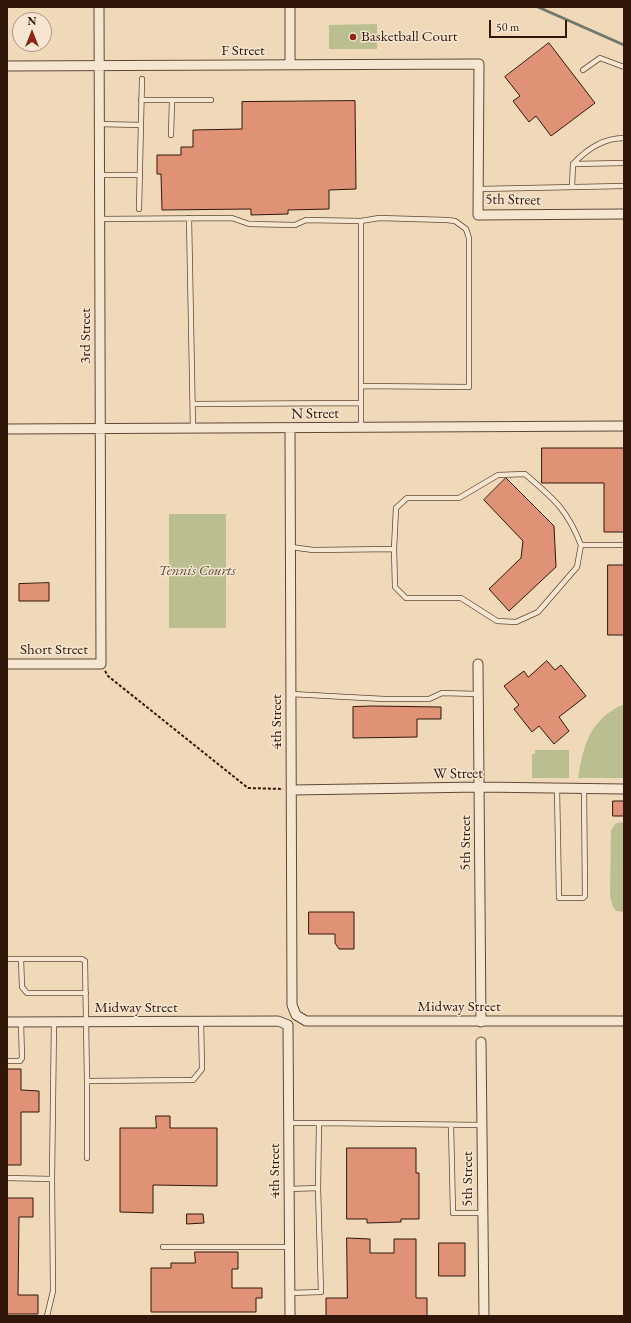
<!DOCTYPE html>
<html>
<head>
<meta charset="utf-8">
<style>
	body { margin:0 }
	#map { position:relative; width:631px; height:1323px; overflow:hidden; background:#f0d9b9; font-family:"EB Garamond",serif }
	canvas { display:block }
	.frame { position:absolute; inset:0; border:8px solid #31170a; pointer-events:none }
	.north { position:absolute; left:12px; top:12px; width:40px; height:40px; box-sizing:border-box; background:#f5e6d2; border:1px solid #a79382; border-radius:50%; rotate:0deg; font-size:11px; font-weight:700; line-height:16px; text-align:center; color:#31170a }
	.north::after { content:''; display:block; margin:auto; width:14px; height:18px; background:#8f2418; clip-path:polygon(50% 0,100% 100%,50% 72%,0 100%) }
	.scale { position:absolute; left:489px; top:20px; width:78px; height:18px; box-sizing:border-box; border:2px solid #31170a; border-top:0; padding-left:5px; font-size:12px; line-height:14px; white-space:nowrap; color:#31170a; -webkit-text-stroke:3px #f5e6d2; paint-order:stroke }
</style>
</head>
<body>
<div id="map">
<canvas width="631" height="1323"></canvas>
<div class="frame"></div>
<div class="north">N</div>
<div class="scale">50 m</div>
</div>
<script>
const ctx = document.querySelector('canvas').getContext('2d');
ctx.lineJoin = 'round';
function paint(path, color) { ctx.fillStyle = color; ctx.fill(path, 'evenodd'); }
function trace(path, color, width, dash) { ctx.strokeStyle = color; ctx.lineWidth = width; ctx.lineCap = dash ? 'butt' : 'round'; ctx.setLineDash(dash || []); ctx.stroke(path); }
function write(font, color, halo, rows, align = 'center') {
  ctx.font = font + ' "EB Garamond",serif'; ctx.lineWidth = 3; ctx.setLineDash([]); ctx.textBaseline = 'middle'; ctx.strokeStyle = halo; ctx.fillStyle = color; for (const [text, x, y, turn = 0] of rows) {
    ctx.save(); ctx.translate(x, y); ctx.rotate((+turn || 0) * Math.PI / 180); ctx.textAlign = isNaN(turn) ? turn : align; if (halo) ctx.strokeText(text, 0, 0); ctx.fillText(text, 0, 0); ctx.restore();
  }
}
paint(new Path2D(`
	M377,24V49H329V25Z
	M169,514H226V628H169Z
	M624,704V778H578C584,744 589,720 624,704Z
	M535,750H569V778H532V754H535Z
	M624,822V912L616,911L613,907L610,897L611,830L616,823Z`), '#bbbf8f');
trace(new Path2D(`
	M538,7L624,45`), '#70796e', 3);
const building = new Path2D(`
	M549,43L595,103L551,136L536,116L529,122L513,101L520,96L505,77Z
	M355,101L356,189L329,190V209L288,210V214L251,215V209L162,210L161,174H157V155H181V147H193V130L242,129V102Z
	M542,448H624V532H604V483H542Z
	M506,478L554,526L556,567L509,611L489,589L521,558L523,541L484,500Z
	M608,565H624V635H608Z
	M49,583V601H19V584Z
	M547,661L555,670L561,665L586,696L559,717L569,731L554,744L539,726L532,732L514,709L519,705L504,686L524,671L528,677Z
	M373,706L441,707V719H417V737L353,738V707Z
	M613,801H624V816H613Z
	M309,912H354V949H339L335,943V934H309Z
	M7,1069H21V1090L39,1091V1112H21V1165H7Z
	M156,1116H170V1128H217V1186L153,1185V1213L120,1212V1128H156Z
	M347,1148H416V1173H419V1219H401V1222L367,1223V1219H347Z
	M7,1198H33V1217H19L18,1295H38V1314H7Z
	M187,1214H203L204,1223L187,1224Z
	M347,1238L370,1239V1253H394V1239H416V1298H427V1316H326V1298H347Z
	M439,1243H465V1276H439Z
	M195,1252H238V1269H232V1288H262V1298H256V1312H151V1268H171V1263H195Z`);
paint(building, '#df9275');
trace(building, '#31170a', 1);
const service = new Path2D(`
	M583,70L600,58L624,67
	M141,100H211
	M98,124L141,125
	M171,135L172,100
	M573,164L624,163
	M99,175H140
	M572,187L573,164C586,150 604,138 624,138
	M479,189L624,186
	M139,209L142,79
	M189,218L193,428
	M99,219L232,218L249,224L295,225L306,220L361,221L379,218L447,220L455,221L466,229L469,238V387L361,386V427
	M361,221V386
	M193,404L361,403
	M291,547L313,550L394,549L396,508L407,498H459L498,475L525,474C554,499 567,509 581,545H624
	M394,549L395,587L406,598H461L497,621L516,622L538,612L577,567L581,545
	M291,694L384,699H429L442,693L478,694
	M557,788L559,898H583L585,896L584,788
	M7,959H82L85,961L87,1081L193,1080L202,1069L201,1021
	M21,959L22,987L27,993H86
	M7,1061H20L22,1058L21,1022
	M87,1081V1158
	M289,1123H319L318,1188
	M319,1123L482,1125
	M451,1125L453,1213H483
	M7,1178L52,1179L53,1291L47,1316
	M52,1179L54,1022
	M289,1189L318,1188L321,1292L290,1293
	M163,1247H289`);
const minor = new Path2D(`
	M290,7V65
	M7,66L479,64L478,215L624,214
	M290,428L292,1005L296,1015L306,1021H624
	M7,429L624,426
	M7,664H101L99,7
	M478,664L481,1022
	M292,790L480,787L624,789
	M7,1022L278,1021L288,1025L290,1316
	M481,1042L484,1316`);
trace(service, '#614836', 6);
trace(minor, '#614836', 11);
trace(new Path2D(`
	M105,671L108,676L248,788L283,789`), '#31170a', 2, [3, 2]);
trace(service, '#f5e6d2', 4.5);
trace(minor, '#f5e6d2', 9);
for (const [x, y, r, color] of [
	[353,37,4,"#8f2418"]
]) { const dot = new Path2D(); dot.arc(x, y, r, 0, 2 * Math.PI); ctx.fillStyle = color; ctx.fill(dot); trace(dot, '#f5e6d2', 1.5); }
write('15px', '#31170a', '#f5e6d2', [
	["Basketball Court",361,37]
], 'left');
write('15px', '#31170a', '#f5e6d2', [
	["F Street",243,51],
	["5th Street",513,200,1],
	["3rd Street",86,336,-90],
	["N Street",315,414,-1],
	["Short Street",54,650],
	["4th Street",277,722,-90],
	["W Street",458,774,-1],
	["5th Street",466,843,-90],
	["Midway Street",459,1007],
	["Midway Street",136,1008],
	["4th Street",275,1171,-90],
	["5th Street",468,1179,-90]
]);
write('italic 15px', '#5a4932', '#f5e6d2', [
	["Tennis Courts",197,571]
]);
</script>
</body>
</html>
